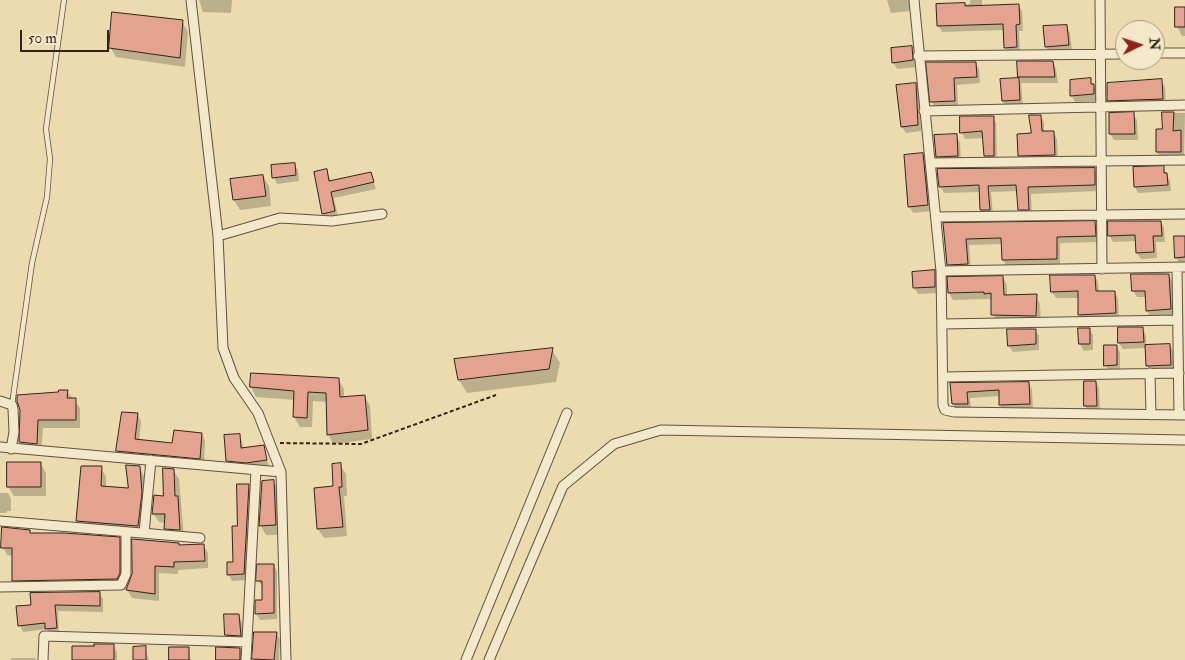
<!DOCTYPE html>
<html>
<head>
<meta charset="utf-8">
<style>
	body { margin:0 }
	#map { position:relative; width:1185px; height:660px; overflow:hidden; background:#ecdbae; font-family:"IM FELL Double Pica",serif }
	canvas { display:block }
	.north { position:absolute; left:1115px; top:20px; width:50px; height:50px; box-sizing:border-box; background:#f3e8ca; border:1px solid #a59a85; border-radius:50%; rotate:86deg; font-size:14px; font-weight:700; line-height:20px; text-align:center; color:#2f251d }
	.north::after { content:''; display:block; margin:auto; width:18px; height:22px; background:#8f2418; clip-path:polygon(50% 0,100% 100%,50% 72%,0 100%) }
	.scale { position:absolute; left:20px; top:30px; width:89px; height:22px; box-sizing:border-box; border:2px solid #2f251d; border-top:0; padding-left:6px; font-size:15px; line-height:18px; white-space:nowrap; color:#2f251d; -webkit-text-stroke:4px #f3e8ca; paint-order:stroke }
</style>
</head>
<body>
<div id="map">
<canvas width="1185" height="660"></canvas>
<div class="north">N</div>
<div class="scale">50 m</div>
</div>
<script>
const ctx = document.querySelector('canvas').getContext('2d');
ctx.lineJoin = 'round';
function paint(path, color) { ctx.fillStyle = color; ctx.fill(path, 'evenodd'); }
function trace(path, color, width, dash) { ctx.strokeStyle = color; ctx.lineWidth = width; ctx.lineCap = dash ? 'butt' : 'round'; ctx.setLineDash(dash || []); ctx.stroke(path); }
paint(new Path2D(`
	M199,0H232L231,13L203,12Z
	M887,0H909L910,11L891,13Z
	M970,0H982V6L1018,5L1022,11L1023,31H1019L1020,54H1009L1005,48L1004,30L942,32L938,25V6L970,4Z
	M1185,9V36H1182L1177,26Z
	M182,22L188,32L185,67L116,57L110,47Z
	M1066,26L1070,33L1072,51L1050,53L1046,47Z
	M911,47L915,54L916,67L897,69L893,62Z
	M1053,62L1056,69L1058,83H1021L1023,107H1006L1003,101L1002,80H1020L1019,77Z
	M928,63H975L979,69L980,83L957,85L958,107L935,109L932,102Z
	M1090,80L1097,91V101L1075,102L1072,96Z
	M1161,81L1165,87L1166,105L1112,107L1108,100Z
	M915,85L919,91L921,131L906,133L902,127Z
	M1163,113H1185L1184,158H1161L1157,152V130H1163Z
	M1133,114L1137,120L1138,140H1114L1110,133Z
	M1040,116L1044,122V133L1053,132L1057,139L1058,161L1022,162L1019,155Z
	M993,117L996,123L997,162H988L985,156L984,138L965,139L962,132Z
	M956,136L960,142L961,163H941L937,156Z
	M922,155L926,161L931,211L913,213L909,206Z
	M294,164L298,170L299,181L277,184L274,177Z
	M1163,168L1170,181L1171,191L1138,193L1135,187Z
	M1094,169L1098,176V191L1031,194L1032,216H1023L1019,209L1018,191L991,192L993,216H985L981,210V192L944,193L940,186Z
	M327,171L331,182L371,173L376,189L334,198L338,217L327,220L323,213Z
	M263,176L269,186L271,206L240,210L234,200Z
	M1161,222L1164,228L1165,242H1156L1157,258L1141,259L1137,253V241L1113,242L1109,235Z
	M1095,223L1098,229V242L1060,243V265L1007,267L1003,260V244L969,245L971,270L952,271L948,264L944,224Z
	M1185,237V264H1180L1176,258Z
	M934,272L938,278V293L918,294L914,287Z
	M1169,275L1172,281L1174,315L1150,317L1147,310L1146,297H1137L1133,291Z
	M1095,276L1098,282L1099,292H1114L1118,298L1119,320L1083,322L1080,315L1079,298H1056L1052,292Z
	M1003,277L1007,285V296H1036L1040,304L1041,323L997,322L993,314L992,301L989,299L953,300L949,293Z
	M1142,328L1146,335V346L1170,345L1173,351L1174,371L1151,372L1147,366L1146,348L1123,349L1119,343Z
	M1079,329H1089L1093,335V350L1084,351L1080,344Z
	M1035,330L1039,336V350L1013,352L1009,346Z
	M1116,346L1120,352V371L1109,372L1106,365Z
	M552,350L560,363L556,382L467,393L459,380L455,360Z
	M252,374L338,379L344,389V398L365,397L370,406L372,439L333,444L328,434L327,402L313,401L312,427H300L294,417L295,400L256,397L251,387Z
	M1085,382H1096L1099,388L1100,412H1089L1085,406Z
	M1029,383L1032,390L1033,411H1004L1000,405V396L970,398L971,410H957L953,404L952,384Z
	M67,391L80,408V428H43L41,452L25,450L20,442L21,410Z
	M137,414L141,421L139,441L173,444L202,434L205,441L204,465L121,457L118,451Z
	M240,436L244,449L263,446L269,466L250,469L231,467L227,460Z
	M40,463L46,473V496H14L8,486Z
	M340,465L346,474L347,496H344L347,536L324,538L318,529L315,489L335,488Z
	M139,467L144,476L146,502L143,535L83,530L78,521L101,468L106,477V488L129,489Z
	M173,470L179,479L184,539L170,538L165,528V523L159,522L153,513L164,497Z
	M274,482L279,492L281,535H266L261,526Z
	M248,485L252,491L247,580L232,581L229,575L234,563L239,527Z
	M0,493H8L11,499V511H7V513H0Z
	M31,534L119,539L124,547V581L18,588L13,580V556L7,555L3,547Z
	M179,544L180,546L203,545L208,553V568L178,570V574L159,573V601L132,598L127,590L133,575Z
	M274,565L277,572V619L260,620L256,613L264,601L263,587L258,581Z
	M99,593L103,599V612L58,611L59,634L50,635L47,629L23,632L20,625L33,606Z
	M238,615L242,622L244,642L230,641L226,635Z
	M276,633L280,639L279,660H254L255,634Z
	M113,646L117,652V660H73Z
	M145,648L149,660H135Z
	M188,648L191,660H170Z
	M240,649L243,660H217Z
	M11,658H35L36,660H11Z`), '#0003');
const building = new Path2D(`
	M965,3V6L1019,4L1020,24L1016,25L1017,47L1004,48L1003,24L937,26L936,4Z
	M1175,7H1185V27H1175Z
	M112,12L183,20L180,58L109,48Z
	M1067,25L1069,45L1045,47L1043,26Z
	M912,46L913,60L892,63L891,48Z
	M1017,61H1053L1055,77H1018Z
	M926,62H976L977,77L954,78L955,101L930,102Z
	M1019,78L1020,100L1002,101L1000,79Z
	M1091,78V84H1094V94L1070,96V80Z
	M1162,79L1163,99L1107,101V83Z
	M916,83L918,125L901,127L896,85Z
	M1134,112L1135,134H1109V113Z
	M1162,112H1174L1173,131L1181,130V152H1156V129H1162Z
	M1029,115H1041L1042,131H1054L1055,155L1018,156L1017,134L1031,133Z
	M960,116H994V156H984L982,131L960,133Z
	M957,134L958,156L936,157L934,135Z
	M923,153L928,205L908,207L904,155Z
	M295,163L296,175L272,178L271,165Z
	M1164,166V173H1167L1168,185L1134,187L1133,167Z
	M1095,168V185L1028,187L1029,210H1018L1016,185L988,186L990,210H980L979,185L939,187L937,169Z
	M327,169L329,181L371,172L374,182L331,192L335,211L322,214L314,172Z
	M263,175L266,196L233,200L230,179Z
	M1095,221L1096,236L1057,237V259L1002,260L1001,238L966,239L968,264L947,265L943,223Z
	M1108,221H1161L1162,236H1153L1154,252L1136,253L1135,235L1108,236Z
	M1174,236H1185V257L1175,258Z
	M935,270V287L913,288L912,272Z
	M1131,274H1169L1171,309L1146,311L1145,291H1132Z
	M1050,275H1095L1096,291H1115L1116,313L1078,315V291L1051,292Z
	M1003,276L1004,295L1037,294L1036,316L991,315V293L984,294V292L948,293L947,277Z
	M1118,327H1143L1144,342L1118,343Z
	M1078,328H1090V344H1079Z
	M1007,329H1036V344L1008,346Z
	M1170,344L1171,365L1146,366L1145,345Z
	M1104,345H1117V365L1104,366Z
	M553,348L549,369L458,380L454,359Z
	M251,373L339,378L340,397L365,395L368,430L327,435L326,393L308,392L307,418L293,417L294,391L250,387Z
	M1084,381H1096L1097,406H1084Z
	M1029,382L1030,404L999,405V390L967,392L968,404H952L950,383Z
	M59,390H68L67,398H76V420H38L37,444L19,442L20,410L17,401V395L58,392Z
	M122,412L138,413L135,439L172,443L174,430L202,433L200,459L116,451Z
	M240,434L241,448L264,445L267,460L246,463L226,461L224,435Z
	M7,462H41V487H7Z
	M341,463L342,487H339L343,527L317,529L314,488L333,486L332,464Z
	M126,465L140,466L142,493L138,526L76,521L81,466H102L101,486L128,488Z
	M163,468L174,469L175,496H178L180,530L164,529L165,514H152L154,495L163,496Z
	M274,480L276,525L259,526L262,481Z
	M237,484H249L244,574L227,575V562H233L232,526H237Z
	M2,527L30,530V533H64L120,537V573L117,579L12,581V548H1Z
	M132,539L179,543V545L204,544L205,561L174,562V567L155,566V594L126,590L132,574Z
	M257,564H274V613L255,614V600H262V581H256Z
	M100,592V606L55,605L57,628L45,629V623L18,626L16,606L31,605L30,593Z
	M224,614H239L241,636L225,635Z
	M254,632H277L274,660L252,659Z
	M94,644H114V660H72V646H94Z
	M146,646V660H133V647Z
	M169,647H189V660H169Z
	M216,647L240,648V660H216Z`);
paint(building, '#e4a38f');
trace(building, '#2f251d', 1);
const service = new Path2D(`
	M12,405L32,263L47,197L50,159L46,129L64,0`);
const minor = new Path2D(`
	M191,0L218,236L223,348L234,378L258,413L281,472L286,660
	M914,0L941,271L943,405L945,410L954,412L1185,415
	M1100,0L1102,269
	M1155,53H1185
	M918,56L1125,54
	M924,111L1185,105
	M930,163L1185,160
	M936,217L1185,214
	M218,236L280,218L332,221L382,214
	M1177,268L1179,415
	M941,271L1185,267
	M942,324L1178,320
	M1150,373L1151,415
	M943,377L1179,373
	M0,401L12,405L13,409L14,432L11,449
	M0,447L281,472
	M0,521L200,538
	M144,533L151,460
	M0,587L121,585L126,574V532
	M43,660L44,636L247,642
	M246,660L256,470
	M466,660L567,413
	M489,660L563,486L614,444L661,430L1185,440`);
trace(service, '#5e5241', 6);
trace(minor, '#5e5241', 11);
trace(new Path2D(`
	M280,443L361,444L496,395`), '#2f251d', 2, [4, 2.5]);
trace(service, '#f3e8ca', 4.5);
trace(minor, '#f3e8ca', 9);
</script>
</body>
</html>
